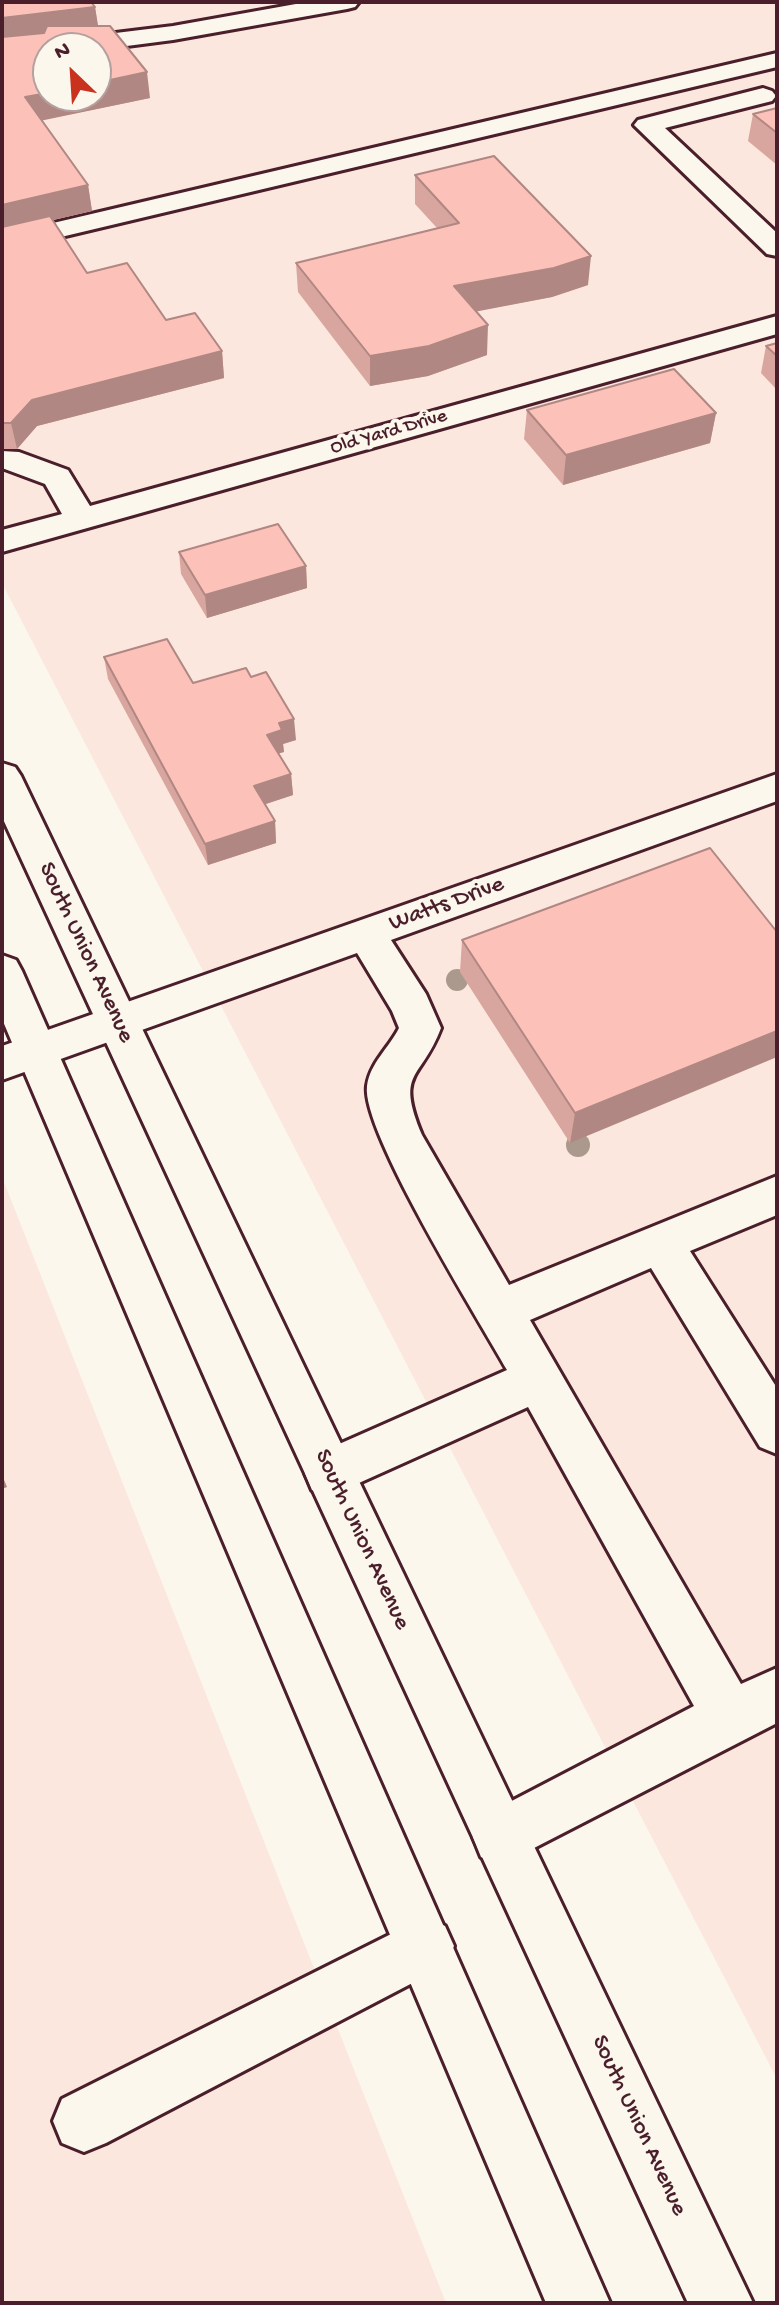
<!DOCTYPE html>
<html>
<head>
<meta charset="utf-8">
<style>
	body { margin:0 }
	#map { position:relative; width:779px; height:2305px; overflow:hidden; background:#fbf7ec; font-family:"Gochi Hand",sans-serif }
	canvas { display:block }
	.frame { position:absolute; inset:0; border:4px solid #4a1f2b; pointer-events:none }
	.north { position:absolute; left:32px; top:32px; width:80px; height:80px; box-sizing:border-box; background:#fbf7ec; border:2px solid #b4a19f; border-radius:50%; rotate:335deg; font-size:22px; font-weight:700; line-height:32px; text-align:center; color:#4a1f2b }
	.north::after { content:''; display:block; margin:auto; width:28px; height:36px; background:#c8321e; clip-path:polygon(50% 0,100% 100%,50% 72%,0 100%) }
</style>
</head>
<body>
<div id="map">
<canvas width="779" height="2305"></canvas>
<div class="frame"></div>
<div class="north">N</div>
</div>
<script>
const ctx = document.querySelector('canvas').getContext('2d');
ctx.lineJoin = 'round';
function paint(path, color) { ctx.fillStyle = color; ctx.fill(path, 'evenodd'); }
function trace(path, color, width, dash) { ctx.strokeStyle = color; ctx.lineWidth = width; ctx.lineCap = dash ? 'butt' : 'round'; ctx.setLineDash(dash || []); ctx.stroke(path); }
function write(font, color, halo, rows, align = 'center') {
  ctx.font = font + ' "Gochi Hand",sans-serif'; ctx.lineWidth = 8; ctx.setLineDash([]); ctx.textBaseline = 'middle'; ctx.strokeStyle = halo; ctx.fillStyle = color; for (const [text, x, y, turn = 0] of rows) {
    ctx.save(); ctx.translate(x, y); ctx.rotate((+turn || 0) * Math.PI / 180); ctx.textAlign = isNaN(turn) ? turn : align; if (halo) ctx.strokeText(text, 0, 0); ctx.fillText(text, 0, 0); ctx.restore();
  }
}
paint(new Path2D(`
	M2,2H777V2079L2,583ZM48,48H96V96H48Z
	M2,1177L446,2303H2Z`), '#fbe7dd');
const minor = new Path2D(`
	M307,2H359L355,7L347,9L173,40L96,50L48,48V55L38,48L41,43L50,41L173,26Z
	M777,53V67L2,251V235Z
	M763,88L772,91L776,96L772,101L665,128L777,233V256L767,254L634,125L638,120Z
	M777,316V334L2,552V530L62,514L45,484L2,468V451L19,452L68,470L90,506Z
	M777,774V801L391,940L426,994L441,1028C421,1081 395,1070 422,1135L509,1285L777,1176V1215L690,1251L777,1388V1454L760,1447L651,1268L530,1320L741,1684L777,1668V1723L501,1865L481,1857L473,1837L481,1817L694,1706L528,1407L330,1496L312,1490L305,1473L312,1456L507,1370C479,1320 361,1131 367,1086C370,1063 389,1048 399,1028L392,1011L357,953L2,1080V1046Z
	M425,1917L445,1926L454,1946L445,1966L106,2143L84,2152L62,2143L53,2121L62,2099Z`);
const major = new Path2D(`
	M2,763L15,767L21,776L753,2303H688L2,817Z
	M2,955L16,960L22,971L610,2303H546L2,1019Z`);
trace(minor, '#4a1f2b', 6);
trace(major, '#4a1f2b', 6);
paint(minor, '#fbf7ec');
paint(major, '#fbf7ec');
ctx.fillStyle = '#ab998e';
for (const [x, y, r] of [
	[457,980,11],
	[578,1145,12]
]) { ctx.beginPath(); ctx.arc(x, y, r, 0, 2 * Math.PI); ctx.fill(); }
paint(new Path2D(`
	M2,2L95,7L98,26L150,98L42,120L88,185L92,211L53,220L87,273L166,320L222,351L224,378L37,426L17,449H2Z
	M777,108V165L748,141L753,114Z
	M415,175L588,285L552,297L476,311L487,355L428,376L370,386L298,292L296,263L437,228L415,204Z
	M777,343V390L761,373L766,346Z
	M527,410L716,413L710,443L563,485L524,439Z
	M179,552L306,566L307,588L207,618L181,574Z
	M104,657L193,683L296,740L283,744L284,752L279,753L291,774L293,795L265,804L275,821L276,843L208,865L108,679Z
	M710,848L570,1143L460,972L462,940Z`), '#d9a69f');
paint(new Path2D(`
	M95,7L99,32L2,44V18Z
	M147,72L150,98L30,123L25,97L48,93V96H96V83Z
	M88,185L92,211L2,232V205Z
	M591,256L588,285L552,297L453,316L454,286Z
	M488,325L487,355L428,376L370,386V356Z
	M222,351L224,378L37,426L17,449L11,423L32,400Z
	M716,413L710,443L563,485L566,455Z
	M306,566L307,588L207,618L205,595Z
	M294,719L296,740L283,744L284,752L269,756L267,735L279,723Z
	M291,774L293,795L257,807L254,786Z
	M275,821L276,843L208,865L205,844Z
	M777,1031V1057L570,1143L575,1113Z
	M2,1475L7,1487L2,1489Z`), '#b08782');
const building = new Path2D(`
	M2,2H91L95,7L2,18Z
	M47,26H110L147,72L96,83V48H48V93L25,97L88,185L2,205V37L44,33Z
	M777,108V133L753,114Z
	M494,156L591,256L554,268L454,286L488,325L429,346L370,356L296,263L459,223L415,175Z
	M50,216L87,273L127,263L166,320L195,313L222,351L32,400L11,423H2V227Z
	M777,343V356L766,346Z
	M674,369L716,413L566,455L527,410Z
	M278,524L306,566L205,595L179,552Z
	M167,639L193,683L246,668L251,677L266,672L294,719L279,723L282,730L267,735L291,774L254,786L275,821L205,844L104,657Z
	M710,848L777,932V1031L575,1113L462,940Z`);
paint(building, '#fcc1b9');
trace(building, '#b08782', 2);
write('20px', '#4a1f2b', '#fbf7ec', [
	["Old Yard Drive",389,433,-16]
]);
write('24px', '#4a1f2b', '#fbf7ec', [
	["Watts Drive",447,905,-20],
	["South Union Avenue",85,953,65],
	["South Union Avenue",361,1540,65],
	["South Union Avenue",638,2126,65]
]);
</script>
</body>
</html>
